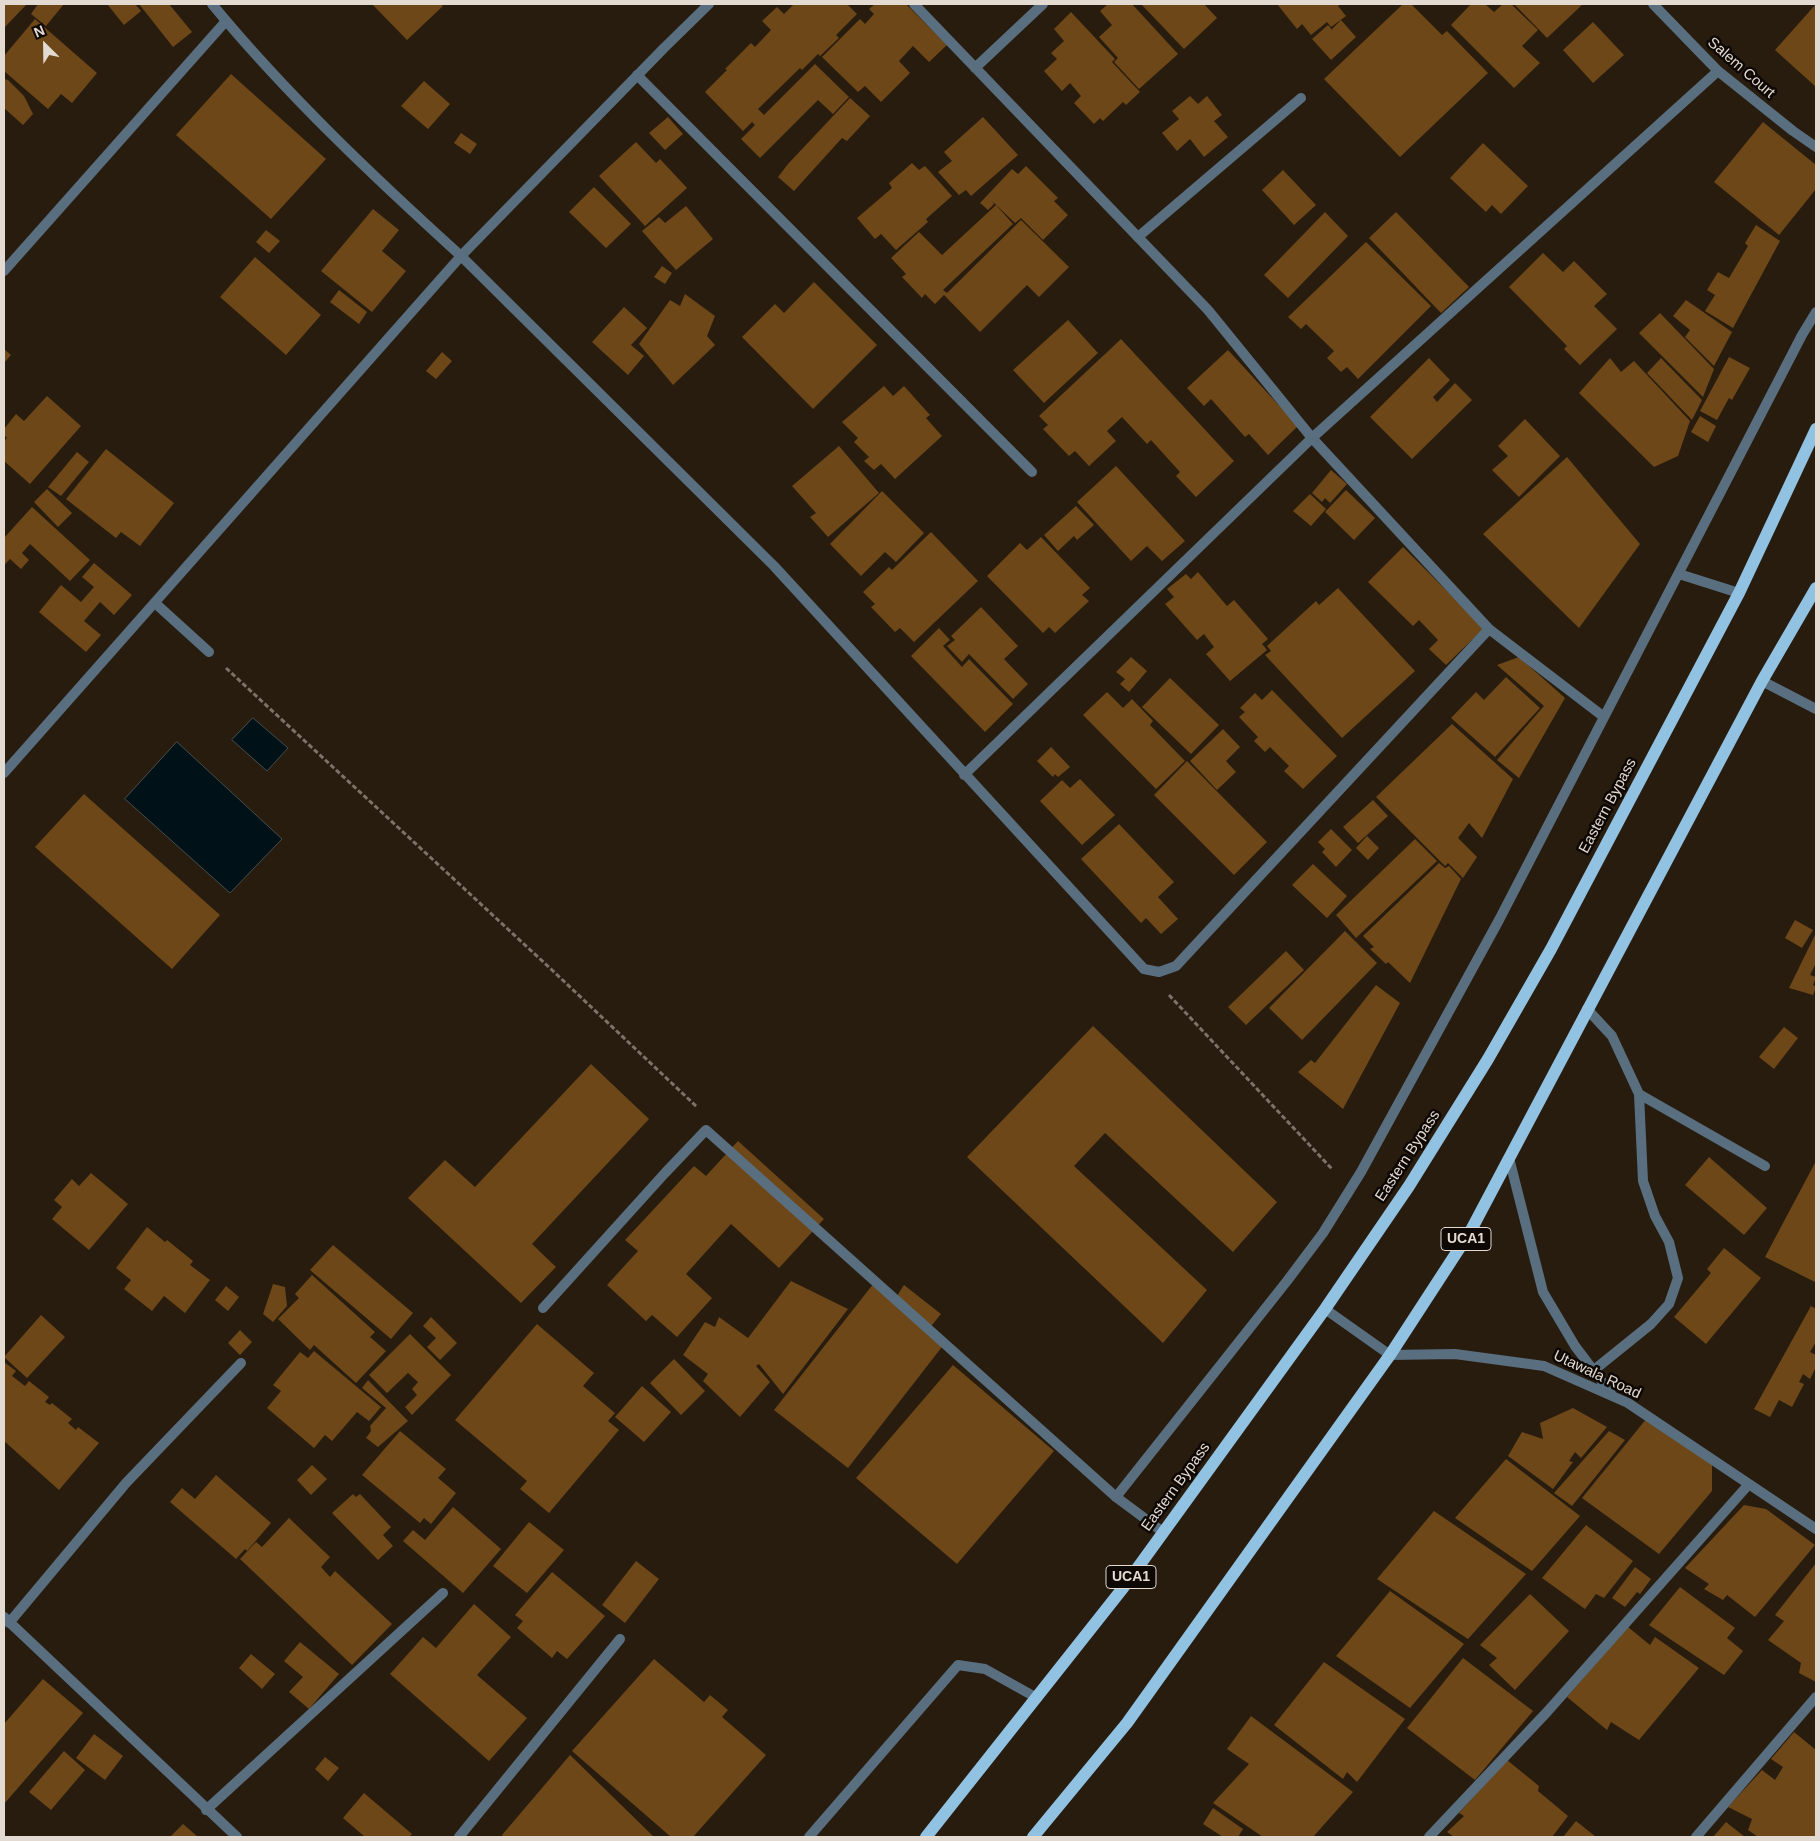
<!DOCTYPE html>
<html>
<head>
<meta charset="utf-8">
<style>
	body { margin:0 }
	#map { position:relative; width:1820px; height:1841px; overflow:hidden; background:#281c0f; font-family:Arial,sans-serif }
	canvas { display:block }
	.frame { position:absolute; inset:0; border:5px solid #e3dad2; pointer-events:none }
	.north { position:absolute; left:20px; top:20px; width:50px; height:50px; -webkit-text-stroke:4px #0d0804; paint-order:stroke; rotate:337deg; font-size:14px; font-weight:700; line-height:20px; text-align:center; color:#e3dad2 }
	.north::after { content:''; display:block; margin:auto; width:18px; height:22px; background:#e3dad2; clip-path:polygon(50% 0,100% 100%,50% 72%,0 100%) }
</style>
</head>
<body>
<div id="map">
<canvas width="1820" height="1841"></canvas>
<div class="frame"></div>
<div class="north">N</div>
</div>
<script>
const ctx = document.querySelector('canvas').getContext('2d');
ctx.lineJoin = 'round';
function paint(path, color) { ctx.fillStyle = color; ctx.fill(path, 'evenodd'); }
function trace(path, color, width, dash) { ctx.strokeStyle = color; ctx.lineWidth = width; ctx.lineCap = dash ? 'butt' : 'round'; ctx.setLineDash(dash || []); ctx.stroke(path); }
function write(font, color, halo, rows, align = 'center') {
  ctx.font = font + ' Arial,sans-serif'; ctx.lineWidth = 5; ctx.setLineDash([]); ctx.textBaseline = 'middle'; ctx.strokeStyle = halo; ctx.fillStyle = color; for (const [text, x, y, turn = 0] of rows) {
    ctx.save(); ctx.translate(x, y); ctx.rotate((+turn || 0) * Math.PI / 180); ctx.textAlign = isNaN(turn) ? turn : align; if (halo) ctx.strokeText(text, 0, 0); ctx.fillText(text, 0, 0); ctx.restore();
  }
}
const water = new Path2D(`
	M253,718L288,748L267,771L232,740Z
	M177,742L282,839L230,893L125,799Z`);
paint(water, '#001217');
trace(water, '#444e4f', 1);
paint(new Path2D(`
	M4,4H27L4,28Z
	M38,4H64L46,26L31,14Z
	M107,4H135L141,11L124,25Z
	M139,4H169L192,32L173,47Z
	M372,4H440L443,6L407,40Z
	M794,4H847L857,14L836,35L839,38L820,56L818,54L802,70L800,68L758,109L764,115L815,64L849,97L833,114L818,100L760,158L741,139L755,125L752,122L743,131L705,92L727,70L725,69L751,43L755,47L771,30L762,21L777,7L784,14Z
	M875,4H906L947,45L929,62L913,46L899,61L910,73L881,102L865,86L858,92L822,57L860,19L865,24L874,14L869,9Z
	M1108,4H1132L1178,54L1139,89L1114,62L1118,58L1099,37L1112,25L1100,11Z
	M1141,4H1204L1217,18L1184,49Z
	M1277,4H1341L1338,6L1346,16L1331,27L1327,22L1311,35L1302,24L1297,29Z
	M1403,4H1411L1442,35L1447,31L1488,73L1400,157L1324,79Z
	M1471,4H1485L1494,12L1503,4H1511L1538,30L1522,46L1540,63L1514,88L1451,25Z
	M1514,4H1583L1547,38Z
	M1816,4V87L1775,50Z
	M1071,12L1115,59L1112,62L1140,92L1126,105L1123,102L1103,121L1100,118L1094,124L1074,103L1081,96L1070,83L1062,91L1044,71L1057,59L1051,53L1064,41L1054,29Z
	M35,19L97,73L72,103L61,94L48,109L4,71V56Z
	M1341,20L1356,37L1331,60L1312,39L1328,25L1333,31L1332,29Z
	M1593,22L1624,55L1593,83L1563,50Z
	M231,74L326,159L271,219L176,135Z
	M4,79L8,80L24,96L33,114L23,125L4,108Z
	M424,81L450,104L428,129L401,106Z
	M1190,96L1198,104L1207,96L1222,115L1214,121L1228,137L1204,157L1190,139L1177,151L1162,133L1179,119L1172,111Z
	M850,98L870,116L847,141L842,138L794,191L778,177L788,164Z
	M668,117L683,134L665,150L649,133Z
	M983,117L1018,155L971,196L966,190L959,195L938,172L952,161L944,152Z
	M1763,122L1816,165V189L1779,235L1714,182Z
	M461,133L477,144L470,154L454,143Z
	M636,142L656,163L660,159L687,188L645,226L599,176Z
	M1483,143L1528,186L1501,214L1492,205L1486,212L1450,178Z
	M912,163L919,170L925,166L952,196L926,219L928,222L896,250L881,234L875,239L857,218L892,188L889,183Z
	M1026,166L1058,198L1054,201L1068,215L1043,240L1021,218L1015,223L992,201L994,204L988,210L980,203L1012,169L1018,174Z
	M1283,170L1316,205L1294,225L1262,190Z
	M594,187L631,224L606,248L569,212Z
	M996,205L1013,224L943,290L947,293L1021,220L1069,267L1039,297L1027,285L980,332L944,295L935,304L925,294L922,298L902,277L906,274L891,258L919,232L942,255Z
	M686,206L713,239L676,270L642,231L659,217L665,223Z
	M373,209L399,230L382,251L406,271L372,312L321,271Z
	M1325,212L1348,236L1288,298L1264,275Z
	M1396,212L1469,287L1441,313L1369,238Z
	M1756,225L1780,241L1733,328L1705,311L1715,295L1707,290L1718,272L1729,278L1748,246L1745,243Z
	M266,230L280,241L269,253L256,242Z
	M1366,242L1431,306L1358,379L1347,367L1341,372L1327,358L1334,351L1306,324L1301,329L1288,317Z
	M1543,253L1563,272L1574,261L1607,294L1594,306L1617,329L1580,365L1564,349L1567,346L1509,287Z
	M255,257L321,315L286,355L220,297Z
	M662,266L672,273L665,284L654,277Z
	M814,282L877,345L813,409L742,337L775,304L784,313Z
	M339,290L367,312L359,324L330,302Z
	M685,294L715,316L707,336L715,345L673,385L639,344L670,300L680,306Z
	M1686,300L1732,332L1714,366L1685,337L1690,330L1673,316Z
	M624,307L647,328L631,345L644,356L628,375L592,342Z
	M1660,313L1714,369L1703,397L1639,333Z
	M1068,320L1098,353L1044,403L1013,370Z
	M1121,339L1234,461L1196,497L1176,476L1180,472L1151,440L1147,444L1122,417L1107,431L1116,441L1089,466L1075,451L1069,456L1043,429L1048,425L1039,416Z
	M4,349L11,355L4,363Z
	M1228,350L1298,426L1268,455L1249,434L1245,437L1211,399L1204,406L1187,388Z
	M442,352L452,361L436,379L426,371Z
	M1729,357L1750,368L1732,400L1729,398L1717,420L1700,411Z
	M1429,358L1450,380L1433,397L1437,402L1455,383L1472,400L1412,459L1370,417Z
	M1610,358L1621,372L1634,361L1690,421L1678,456L1654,467L1579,393Z
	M1661,358L1702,400L1692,420L1647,373Z
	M884,386L893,396L904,386L930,415L926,418L942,436L895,479L881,464L874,470L864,461L869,457L854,442L858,438L842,422Z
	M47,396L81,426L30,484L4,461V441L7,438L4,435V429L16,414L24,421Z
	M1700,416L1716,426L1708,442L1691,432Z
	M1525,419L1560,456L1519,497L1492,470L1508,456L1498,446Z
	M839,446L879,493L828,537L810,517L816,513L792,486Z
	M106,449L174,503L140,546L121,532L116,538L66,499Z
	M77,452L89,462L61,496L48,487Z
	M1567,457L1640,544L1579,628L1483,534Z
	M1116,466L1185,541L1162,561L1147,546L1131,561L1077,502Z
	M1331,470L1347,484L1330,503L1325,498L1322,502L1312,493Z
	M47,489L72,513L58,527L34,502Z
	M1346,490L1375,518L1354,540L1325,512Z
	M882,491L924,533L896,562L885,552L861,576L830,544Z
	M1310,494L1326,509L1311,526L1293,511Z
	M1076,506L1094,525L1077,540L1074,536L1058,551L1044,535Z
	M32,507L90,560L70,581L30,544L22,553L29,560L21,569L10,559L4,565V538Z
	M931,532L978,581L914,642L900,628L895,632L871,607L875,604L863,592L889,567L892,570Z
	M1041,537L1090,588L1082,595L1089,601L1055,633L1049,627L1043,633L987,576L1020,543L1027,550Z
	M1403,547L1484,628L1446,665L1429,649L1438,640L1419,620L1413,626L1368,582Z
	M94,563L132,595L114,615L100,602L84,621L101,635L86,652L39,612L61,585L81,602L94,587L82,577Z
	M1198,572L1227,606L1234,600L1268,639L1262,644L1267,650L1230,681L1206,654L1214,647L1204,634L1197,640L1165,604L1174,597L1167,589L1186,574L1191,579Z
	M1338,588L1415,671L1342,738L1265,655L1271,651L1267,646L1316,601L1319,605Z
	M981,607L1018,646L1004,659L1028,684L1013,699L969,654L962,662L947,646L955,640L951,636Z
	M939,628L950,640L943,646L962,667L969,659L1013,704L985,732L911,656Z
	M1131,657L1147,671L1129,692L1120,684L1125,679L1116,672Z
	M1519,657L1565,698L1519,778L1497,760L1544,706L1497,665Z
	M1506,677L1540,708L1495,757L1451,718L1476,692L1484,700Z
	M1170,678L1219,725L1191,754L1142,707Z
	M1272,690L1337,756L1303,789L1284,771L1289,766L1270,747L1265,752L1254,741L1258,737L1239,717L1245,712L1240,708L1255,693L1262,700Z
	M1107,692L1123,708L1132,699L1153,721L1150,725L1185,761L1156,789L1083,715Z
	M1452,724L1513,779L1482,838L1469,823L1458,838L1477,857L1463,878L1448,863L1445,866L1376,797Z
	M1223,729L1240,747L1226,761L1236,772L1217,790L1190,761Z
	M1051,747L1070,767L1058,777L1055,774L1053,777L1037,761Z
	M1187,761L1267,842L1234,875L1154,795Z
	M1080,779L1115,815L1082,845L1040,801L1062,780L1070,788Z
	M84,794L220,915L172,969L35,847Z
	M1373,800L1388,816L1358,843L1343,827Z
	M1119,824L1174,882L1158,897L1178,919L1161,934L1146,918L1141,923L1081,859Z
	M1331,829L1352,850L1336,867L1322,852L1325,849L1318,842Z
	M1367,836L1379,848L1368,860L1356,848Z
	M1415,839L1437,861L1356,938L1336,915Z
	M1439,863L1445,868L1449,866L1461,879L1410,983L1388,962L1386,964L1370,949L1374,947L1363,936Z
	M1313,864L1347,896L1327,918L1292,885Z
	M1795,920L1813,930L1802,948L1785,938Z
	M1345,931L1377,963L1302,1040L1269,1008Z
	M1816,933V963L1810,975L1816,977L1813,985L1816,987L1813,995L1789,988Z
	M1286,951L1304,970L1246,1025L1228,1007Z
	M1376,985L1400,1003L1343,1109L1298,1072L1311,1060L1315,1063Z
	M1093,1026L1277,1202L1233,1252L1105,1133L1074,1166L1207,1290L1163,1343L967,1157Z
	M1784,1027L1798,1038L1774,1069L1759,1057Z
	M591,1064L649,1119L532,1244L556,1267L521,1303L408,1198L445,1160L475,1187Z
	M738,1141L824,1219L779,1268L731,1224L686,1274L712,1298L677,1337L652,1315L646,1321L607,1285L638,1251L625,1240L694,1166L706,1176Z
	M1709,1157L1767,1208L1744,1235L1685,1185Z
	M1816,1161V1279L1815,1282L1765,1257Z
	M91,1173L128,1204L89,1250L52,1219L62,1207L54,1200L72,1179L79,1186Z
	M147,1227L165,1242L167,1240L193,1261L190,1265L210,1280L185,1313L164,1296L152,1311L124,1289L131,1280L116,1268Z
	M333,1245L413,1313L391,1339L310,1270Z
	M1724,1248L1761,1278L1706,1344L1674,1317L1711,1273L1707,1269Z
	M312,1275L375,1332L370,1337L386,1351L356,1383L314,1345L310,1350L278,1319L299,1298L295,1294Z
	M791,1281L848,1309L783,1394L759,1364L756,1366L770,1382L740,1417L703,1381L708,1374L683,1355L705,1322L715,1327L719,1317L748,1338Z
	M874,1283L895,1299L904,1285L941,1314L928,1330L945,1343L848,1468L774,1410Z
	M273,1284L285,1287L287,1306L273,1322L263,1314Z
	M226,1286L239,1297L228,1311L215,1300Z
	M1811,1306L1816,1309V1342L1810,1352L1816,1355V1367L1810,1379L1803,1374L1799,1382L1804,1384L1792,1407L1779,1400L1770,1417L1754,1409Z
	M41,1315L65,1337L27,1378L4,1357Z
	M431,1317L457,1343L440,1360L427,1347L436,1338L423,1326Z
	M537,1324L594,1373L583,1386L615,1413L608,1421L619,1430L549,1513L520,1489L527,1481L455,1420Z
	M240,1330L252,1342L240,1355L228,1343Z
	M410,1334L451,1375L412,1415L405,1407L417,1395L412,1389L418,1382L408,1373L387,1393L369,1375Z
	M314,1351L381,1407L369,1421L357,1412L332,1441L325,1435L314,1448L267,1408L281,1391L273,1385L300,1352L308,1358Z
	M674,1359L705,1391L681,1415L650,1383Z
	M4,1362L16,1371L12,1376L25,1386L29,1381L49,1397L45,1402L50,1405L52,1403L72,1419L68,1423L76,1430L78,1427L99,1443L59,1490L4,1441Z
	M953,1365L1054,1451L957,1564L856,1478Z
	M368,1380L408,1421L378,1447L366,1438L371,1431L370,1426L386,1408L362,1388Z
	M642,1386L671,1412L644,1442L615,1417Z
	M1573,1408L1607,1427L1581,1458L1575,1452L1569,1461L1573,1462L1553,1489L1508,1456L1522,1432L1543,1439L1540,1423Z
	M1647,1418L1712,1462V1491L1659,1554L1582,1498Z
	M400,1431L446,1469L438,1478L456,1493L431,1524L424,1518L420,1523L362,1475Z
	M1609,1431L1625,1440L1572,1506L1554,1493Z
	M1506,1459L1580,1516L1532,1571L1455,1518Z
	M312,1465L327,1479L311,1495L297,1480Z
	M216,1475L271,1523L247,1551L245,1549L236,1559L170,1502L182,1488L195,1499Z
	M353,1494L356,1497L360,1494L391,1527L383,1535L393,1546L378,1560L332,1513Z
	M1744,1505L1766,1509L1815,1545L1755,1617L1727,1595L1723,1600L1704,1589L1709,1584L1685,1568Z
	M453,1507L501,1549L463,1593L403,1541L413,1530L425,1540Z
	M1434,1511L1526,1574L1468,1639L1377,1579Z
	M289,1518L330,1557L321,1567L330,1577L335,1571L392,1624L352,1665L240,1559L256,1542L262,1547Z
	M529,1522L564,1550L527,1593L493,1566Z
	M1586,1525L1633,1561L1604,1598L1596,1594L1585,1609L1542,1578Z
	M636,1561L659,1579L625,1623L602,1605Z
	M1816,1563V1682L1799,1673L1801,1663L1768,1640L1784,1621L1775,1615Z
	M1635,1567L1651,1579L1640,1594L1637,1592L1625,1607L1612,1598Z
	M552,1572L605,1616L567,1659L557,1651L552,1658L517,1628L523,1621L515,1615Z
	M1680,1587L1735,1628L1727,1638L1743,1651L1724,1675L1649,1625Z
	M1390,1591L1464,1644L1410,1708L1336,1656Z
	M1530,1594L1569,1631L1515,1690L1489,1665L1497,1658L1480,1645Z
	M474,1604L511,1637L477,1675L527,1718L489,1761L390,1674L423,1637L436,1648Z
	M1628,1627L1650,1645L1655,1637L1699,1668L1639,1740L1611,1722L1607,1730L1567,1697Z
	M300,1642L339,1674L309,1709L289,1692L303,1677L284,1661Z
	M251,1654L275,1674L262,1689L239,1668Z
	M1463,1658L1533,1711L1475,1780L1407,1728Z
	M654,1659L704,1702L710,1695L728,1710L722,1717L766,1755L693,1837H671L572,1751Z
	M1324,1662L1405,1719L1357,1782L1347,1772L1343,1779L1274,1725Z
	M43,1679L83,1713L4,1804V1724Z
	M1251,1716L1353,1792L1313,1837H1263L1213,1803L1249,1764L1227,1749Z
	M1794,1732L1816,1750V1837H1758L1748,1830L1752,1819L1728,1807L1762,1770L1775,1780L1783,1767L1771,1759Z
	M94,1734L123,1756L105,1780L76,1758Z
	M64,1751L85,1770L51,1810L29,1792Z
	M570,1755L654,1837H504L502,1835Z
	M325,1757L339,1768L328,1781L315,1769Z
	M1507,1760L1539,1786L1538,1791L1568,1816L1552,1837H1454L1447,1832L1464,1816L1459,1813Z
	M364,1793L412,1834L409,1837H365L343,1818Z
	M1213,1808L1243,1829L1238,1837H1223L1203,1824Z
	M1576,1821L1596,1837H1563Z
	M1726,1822L1745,1837H1713Z
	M183,1824L198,1837H170Z`), '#6d4717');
trace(new Path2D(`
	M226,668L552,970L697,1107
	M1169,995L1332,1169`), '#7d7268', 3, [5, 2.5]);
trace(new Path2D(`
	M1138,237L1301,98
	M1762,681L1816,709
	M1587,1009L1612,1036L1639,1094L1765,1166
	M543,1308L665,1173L706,1130L1116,1497L1163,1532
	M1594,1370L1651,1324L1669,1304L1678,1278L1669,1242L1655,1216L1643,1181L1639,1094`), '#596f7f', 10);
trace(new Path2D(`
	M709,4L664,48L461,256L774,566L1144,969L1159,972L1176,966L1489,629
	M914,4L1208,310L1312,438L1489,629L1604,717
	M1653,4L1718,71L1793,131L1816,147
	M975,68L1043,4
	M637,75L1032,472
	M4,271L226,21
	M1679,574L1739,593
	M155,603L209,652
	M4,773L461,256C374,177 287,95 212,4
	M964,775L1312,438L1718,71
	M1509,1158L1543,1292L1575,1346L1612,1395
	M1325,1309L1390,1355L1455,1354L1544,1366L1628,1403L1816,1529
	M1116,1497L1287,1281L1323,1233L1361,1172L1499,920L1802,335L1816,312
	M4,1617L237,1837
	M9,1623L126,1483L241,1363
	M206,1810L443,1593
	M459,1837L620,1639
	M809,1837L958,1665L985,1669L1037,1698
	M1429,1837L1547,1712L1749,1484
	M1696,1837L1816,1697`), '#596f7f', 10);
trace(new Path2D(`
	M926,1837L1123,1588L1325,1309L1409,1186L1488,1059L1551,949L1739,593L1816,429
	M1033,1837L1127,1723L1390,1355L1470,1232L1762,681L1816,588`), '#91c2e2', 12);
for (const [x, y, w] of [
	[1466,1239,50],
	[1131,1577,50]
]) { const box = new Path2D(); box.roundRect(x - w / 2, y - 11.5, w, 23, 4); ctx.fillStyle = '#0d0804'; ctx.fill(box); trace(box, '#e3dad2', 1); }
write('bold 14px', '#e3dad2', null, [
	["UCA1",1466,1239],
	["UCA1",1131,1577]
]);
write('15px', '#e3dad2', '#0d0804', [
	["Salem Court",1741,68,41],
	["Eastern Bypass",1608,806,-62],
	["Eastern Bypass",1408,1156,-57],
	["Utawala Road",1597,1375,25],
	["Eastern Bypass",1176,1487,-54]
]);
</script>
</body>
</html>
